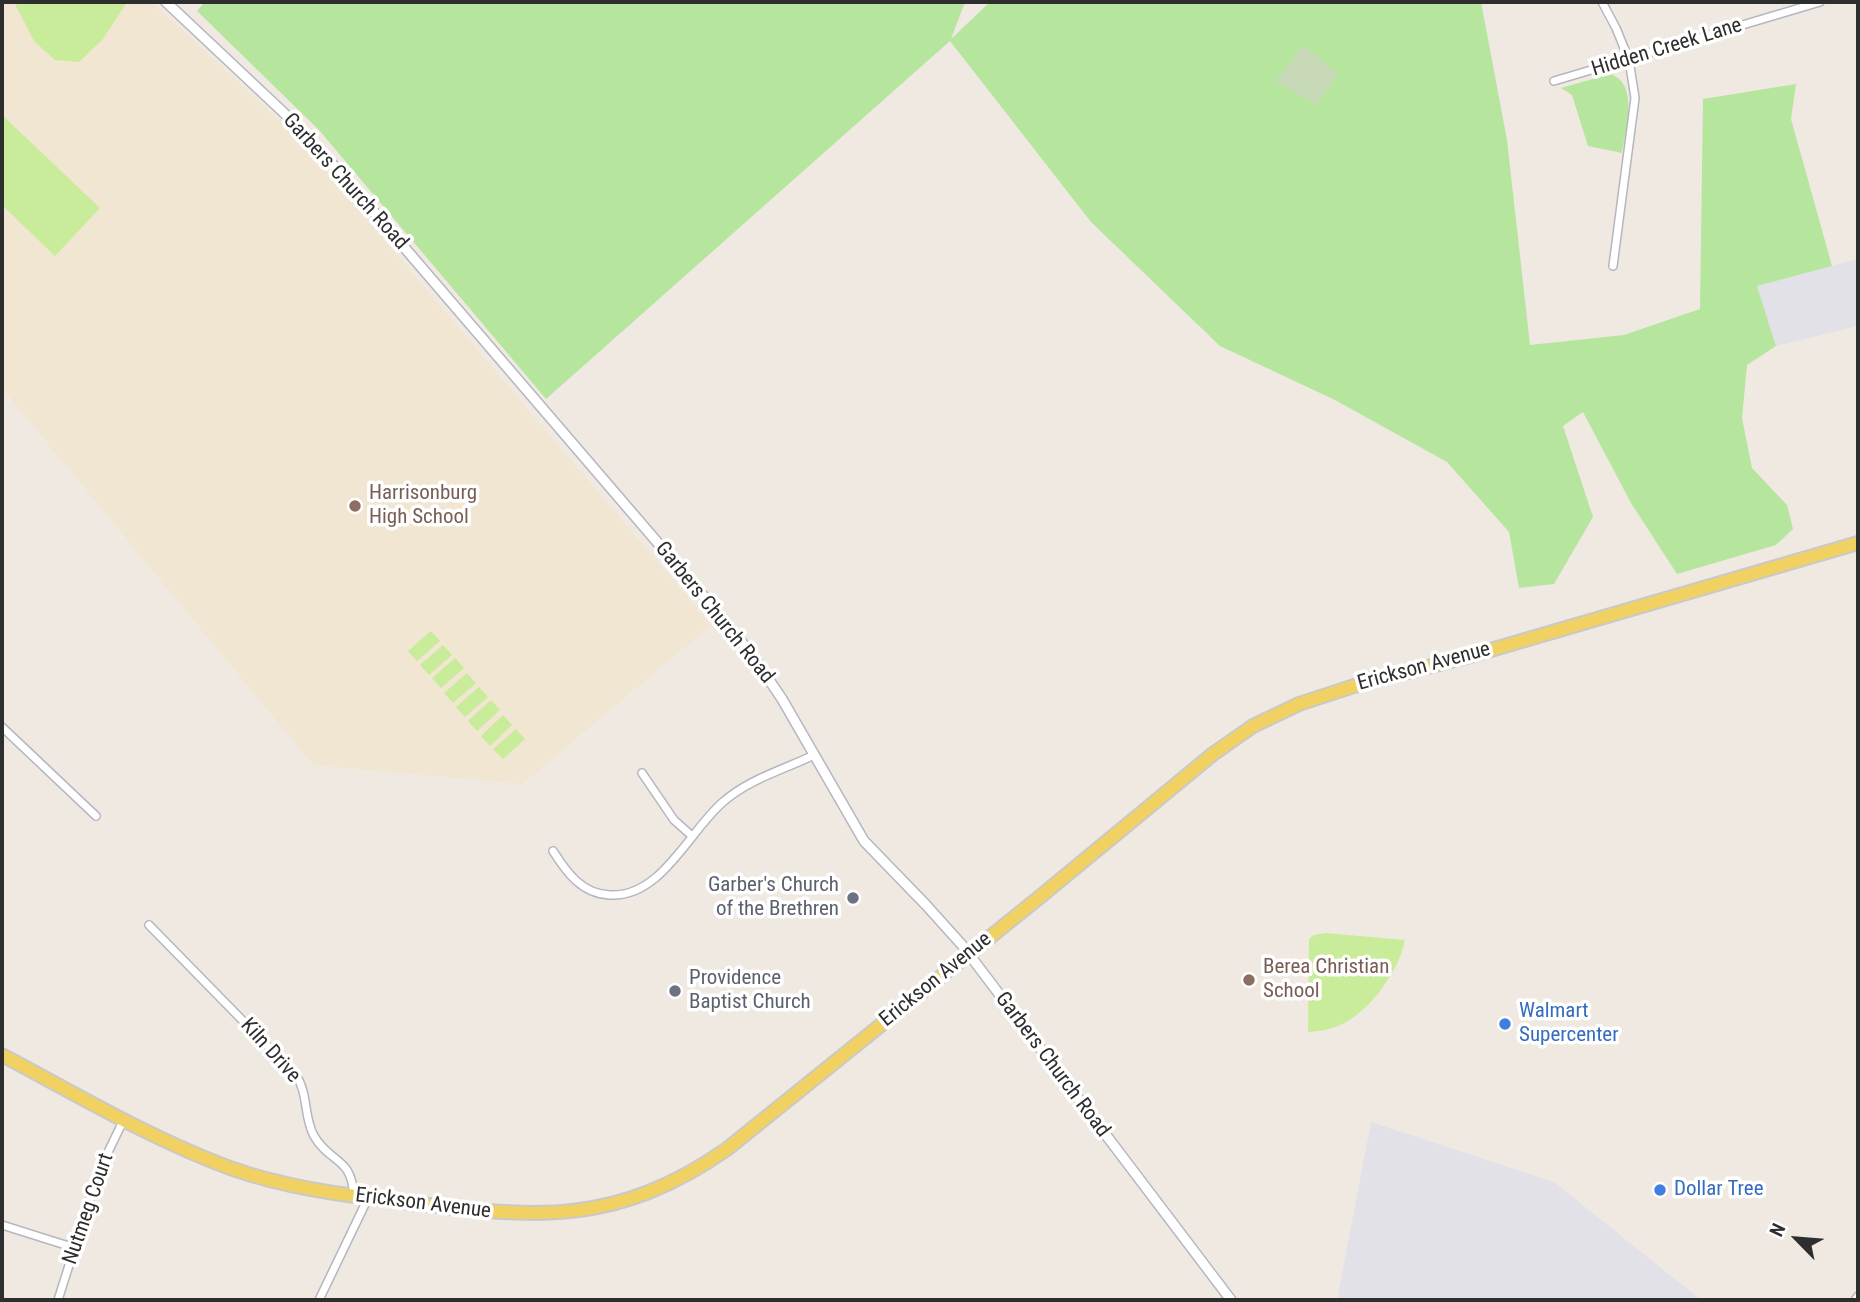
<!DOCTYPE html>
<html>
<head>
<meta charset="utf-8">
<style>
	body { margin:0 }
	#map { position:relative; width:1860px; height:1302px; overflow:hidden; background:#efe9e1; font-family:"Roboto Condensed",sans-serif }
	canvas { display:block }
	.frame { position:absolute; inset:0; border:4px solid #2e2e2e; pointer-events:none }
	.north { position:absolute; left:1762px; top:1204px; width:70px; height:70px; -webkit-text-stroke:5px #fff; paint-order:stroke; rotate:295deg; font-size:19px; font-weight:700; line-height:28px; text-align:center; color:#2e2e2e }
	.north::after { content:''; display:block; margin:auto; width:24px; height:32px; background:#2e2e2e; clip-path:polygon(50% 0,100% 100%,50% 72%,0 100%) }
</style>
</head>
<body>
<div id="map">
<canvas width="1860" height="1302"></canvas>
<div class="frame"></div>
<div class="north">N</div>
</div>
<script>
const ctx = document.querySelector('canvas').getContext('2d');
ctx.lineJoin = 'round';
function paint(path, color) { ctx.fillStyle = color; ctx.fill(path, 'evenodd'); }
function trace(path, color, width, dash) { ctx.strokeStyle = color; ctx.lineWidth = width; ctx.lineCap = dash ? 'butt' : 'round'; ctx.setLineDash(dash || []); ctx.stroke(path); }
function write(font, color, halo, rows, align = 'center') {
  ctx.font = font + ' "Roboto Condensed",sans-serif'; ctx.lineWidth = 7; ctx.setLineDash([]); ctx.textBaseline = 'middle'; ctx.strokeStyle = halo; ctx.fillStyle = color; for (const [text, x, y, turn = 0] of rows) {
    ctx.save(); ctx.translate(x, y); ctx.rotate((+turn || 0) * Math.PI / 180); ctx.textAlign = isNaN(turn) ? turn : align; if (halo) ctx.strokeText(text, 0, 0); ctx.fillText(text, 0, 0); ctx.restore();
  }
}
paint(new Path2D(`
	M1858,259V326L1776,346L1757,286Z
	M1371,1122L1554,1182L1701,1300H1337Z`), '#e3e1e8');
paint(new Path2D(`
	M2,2H152L295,135L711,625L522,784L313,765L2,388Z`), '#f0e6d1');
paint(new Path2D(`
	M205,2H965L951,39L990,2H1481L1507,140L1530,345L1624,335L1700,309L1703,99L1796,84L1791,119L1832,266L1757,286L1776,346L1747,365L1742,418L1752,468L1787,505L1793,529L1776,545L1677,574L1631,503L1583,412L1563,426L1593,517L1554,584L1519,588L1509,532L1447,462L1335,400L1220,346L1091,222L950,41L546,399L319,130L197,11Z
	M1611,74C1639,85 1626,129 1622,153L1588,146L1572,95L1561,88Z`), '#b6e59e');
paint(new Path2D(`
	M1304,45L1338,74L1317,105L1275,81Z`), '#c8d9b8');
paint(new Path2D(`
	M14,2H127L103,39L79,62L55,60L34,41Z
	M2,115L100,208L55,256L2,205Z
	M431,631L440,641L417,661L408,651Z
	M443,645L452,655L429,675L420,665Z
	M455,658L464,668L441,688L432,678Z
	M467,673L476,683L453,703L444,693Z
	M479,687L488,697L465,717L456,707Z
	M491,700L500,710L477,731L468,721Z
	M503,715L512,725L490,746L481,736Z
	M516,729L525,739L503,759L493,749Z
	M1325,933L1405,940C1399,971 1369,1013 1340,1025C1330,1030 1319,1031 1308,1032L1309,939L1314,935Z`), '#c9ec9a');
const minor = new Path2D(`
	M1602,2L1616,28L1629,60L1635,98L1613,266
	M1554,81L1820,2
	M2,727L96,816
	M642,773L674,820L692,836
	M553,851C567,873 582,894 610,895C661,898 689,831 723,802C749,779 783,770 814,755
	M149,925L295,1074C309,1093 303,1116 314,1136C330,1164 352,1156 354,1197
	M2,1225L75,1248
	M58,1300L99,1171L124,1119
	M319,1300L368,1198
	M1855,1300L1858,1296`);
const tertiary = new Path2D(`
	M166,2L284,113L337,169L724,620L755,659L782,699L864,841L926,905L962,945L1231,1300`);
const primary = new Path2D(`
	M2,1055C76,1094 151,1139 230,1168C286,1188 344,1195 402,1202C532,1217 612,1229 727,1149L1041,896L1213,754L1253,726L1299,704L1354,686L1470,656L1858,543`);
trace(minor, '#b4b7c1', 10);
trace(tertiary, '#b4b7c1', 12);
trace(primary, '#c9c9c9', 16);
trace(minor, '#fff', 7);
trace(tertiary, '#fff', 9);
trace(primary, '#f2d163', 12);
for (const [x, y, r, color] of [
	[355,506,7,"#8d6e63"],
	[853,898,7,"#6b7280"],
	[1249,980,7,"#8d6e63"],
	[675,991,7,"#6b7280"],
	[1505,1024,7,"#3f7fe0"],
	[1660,1190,7,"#3f7fe0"]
]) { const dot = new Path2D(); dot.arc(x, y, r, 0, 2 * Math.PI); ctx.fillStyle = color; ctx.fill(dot); trace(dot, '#fff', 2.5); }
write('21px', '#2e2e2e', '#fff', [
	["Hidden Creek Lane",1667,48,-17],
	["Garbers Church Road",345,182,48],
	["Garbers Church Road",714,613,51],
	["Erickson Avenue",1424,667,-15],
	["Erickson Avenue",936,980,-39],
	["Kiln Drive",270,1051,48],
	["Garbers Church Road",1052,1065,53],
	["Erickson Avenue",423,1204,7],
	["Nutmeg Court",89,1209,-71]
]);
write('21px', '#785e54', '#fff', [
	["Harrisonburg",369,494],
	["High School",369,518],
	["Berea Christian",1263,968],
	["School",1263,992]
], 'left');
write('21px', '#5b616d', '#fff', [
	["Garber's Church",839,886],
	["of the Brethren",839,910],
	["Providence",689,979,"left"],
	["Baptist Church",689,1003,"left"]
], 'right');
write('21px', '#366cbe', '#fff', [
	["Walmart",1519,1012],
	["Supercenter",1519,1036],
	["Dollar Tree",1674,1190]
], 'left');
</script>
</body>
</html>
